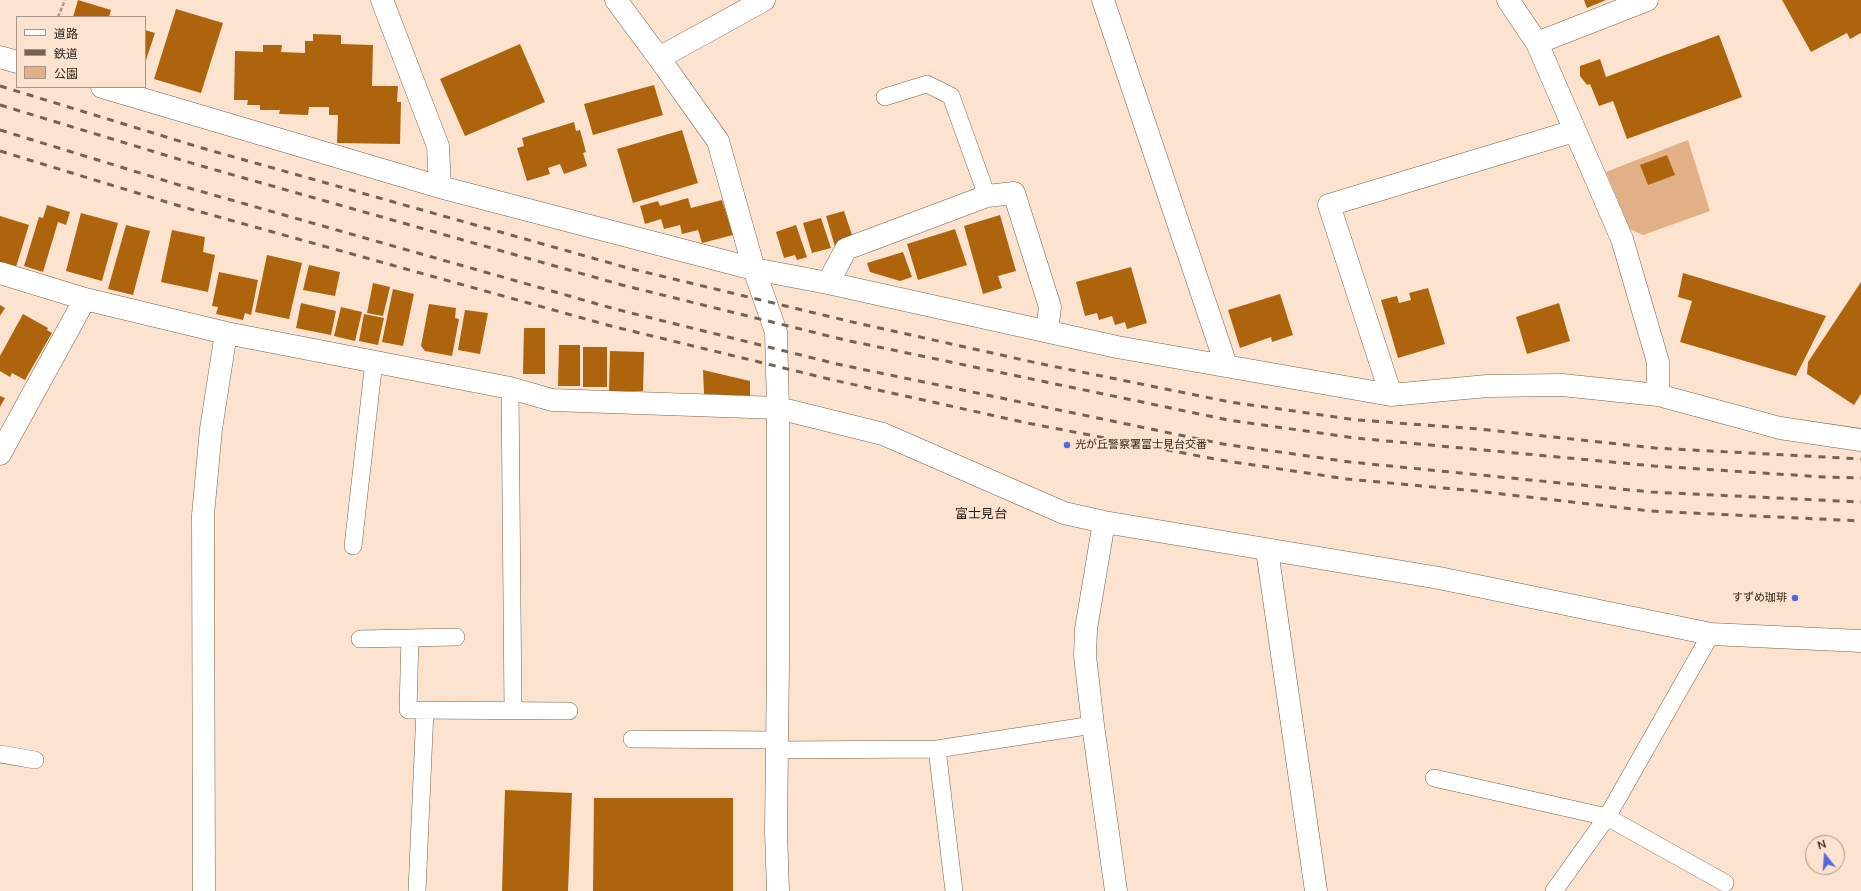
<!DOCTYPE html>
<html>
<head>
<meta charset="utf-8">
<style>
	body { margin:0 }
	#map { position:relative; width:1861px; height:891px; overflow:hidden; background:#fce3cf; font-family:Mulish,"Noto Sans JP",sans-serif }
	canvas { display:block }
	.legend { position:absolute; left:16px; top:16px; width:130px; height:72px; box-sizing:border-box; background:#fce3cf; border:1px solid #a89585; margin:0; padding:5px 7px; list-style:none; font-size:12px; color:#2a1f16 }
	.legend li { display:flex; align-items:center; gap:8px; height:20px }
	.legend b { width:20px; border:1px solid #a89585 }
	.north { position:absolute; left:1805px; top:835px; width:40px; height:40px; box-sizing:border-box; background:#fce3cf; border:1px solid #a89585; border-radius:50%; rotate:343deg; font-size:11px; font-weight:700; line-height:16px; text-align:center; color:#2a1f16 }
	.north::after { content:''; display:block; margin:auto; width:14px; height:18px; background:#5368de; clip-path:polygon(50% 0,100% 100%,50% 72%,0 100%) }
</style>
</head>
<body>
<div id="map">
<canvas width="1861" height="891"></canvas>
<ul class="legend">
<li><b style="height:5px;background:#fff"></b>道路</li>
<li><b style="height:5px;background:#736356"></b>鉄道</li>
<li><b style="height:11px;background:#e1b087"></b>公園</li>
</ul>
<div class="north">N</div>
</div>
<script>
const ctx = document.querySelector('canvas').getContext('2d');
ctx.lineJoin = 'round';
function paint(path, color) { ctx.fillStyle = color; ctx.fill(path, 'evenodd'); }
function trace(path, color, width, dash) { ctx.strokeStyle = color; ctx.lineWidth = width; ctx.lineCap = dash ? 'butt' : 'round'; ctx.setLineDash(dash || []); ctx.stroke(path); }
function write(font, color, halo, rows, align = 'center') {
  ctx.font = font + ' Mulish,"Noto Sans JP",sans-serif'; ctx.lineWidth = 3.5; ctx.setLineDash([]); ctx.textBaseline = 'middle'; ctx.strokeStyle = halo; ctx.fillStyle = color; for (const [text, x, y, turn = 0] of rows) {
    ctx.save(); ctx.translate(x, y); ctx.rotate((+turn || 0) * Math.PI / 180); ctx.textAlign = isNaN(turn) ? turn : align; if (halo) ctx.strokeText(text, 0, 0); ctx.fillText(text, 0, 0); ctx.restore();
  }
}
paint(new Path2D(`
	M1688,140L1710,211L1643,235L1630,229L1606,172Z`), '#e1b087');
paint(new Path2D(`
	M78,0L111,10L109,17H73Z
	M1584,0H1606L1587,8Z
	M1782,0H1861V33L1850,39L1847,33L1811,52Z
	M176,9L223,23L201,93L154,79Z
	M145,30L155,33L145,63Z
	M313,34L341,35V44L373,45L372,86H398L397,102H401L400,144L337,143L338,115H329V107H309L308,115L279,114L280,110H260V105H247L248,100H234L235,51L263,52V45H282L281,52L305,53V41H313Z
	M1719,35L1742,97L1627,139L1613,101L1599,106L1590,84L1587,85L1580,76V66L1600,59L1606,77Z
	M520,44L545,102L465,136L440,79Z
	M654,85L663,115L593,135L584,104Z
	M574,122L576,131L580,130L586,152L583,153L587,166L564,174L560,164L548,168L550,174L527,181L517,148L524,146L522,138Z
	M682,130L698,183L633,203L617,149Z
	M1667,155L1675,175L1648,185L1640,165Z
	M688,198L691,208L722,200L733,235L702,243L698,230L682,234L680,225L664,229L661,219L645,224L640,206L658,201L660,206Z
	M47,205L70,212L66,225L58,222L43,272L24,266L39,217L43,218Z
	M844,211L854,241L835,247L826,216Z
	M81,213L118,223L102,281L66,271Z
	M1000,215L1016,271L998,276L1002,288L983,294L964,226Z
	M0,216L29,225L16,267L0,262Z
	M821,218L831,248L812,253L803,223Z
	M126,225L150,231L133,295L108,289Z
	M796,225L807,257L797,260L795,255L784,258L776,232Z
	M955,229L967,265L918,280L907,244Z
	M172,230L205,237L203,252L215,255L208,292L161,282Z
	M903,252L912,277L900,281L870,272L867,263Z
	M267,255L302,263L289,319L255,312Z
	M309,265L340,272L335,296L303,290Z
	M1131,267L1147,323L1127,329L1125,322L1115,325L1112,316L1099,320L1097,313L1085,316L1076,282Z
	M219,272L258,280L251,315L245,313L243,320L216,314L218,307L212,306Z
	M1683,273L1826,316L1796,376L1680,342L1692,301L1678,297Z
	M1861,282V394L1854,405L1807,374L1808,362Z
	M373,283L390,287L383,316L367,313Z
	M1428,288L1445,344L1398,358L1381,300L1397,296L1399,303L1411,300L1409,293Z
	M393,289L414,294L403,346L382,342Z
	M1280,294L1293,335L1272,342L1271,337L1240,348L1228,310Z
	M301,303L336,311L331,335L296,328Z
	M1559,303L1570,341L1527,354L1516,317Z
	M429,304L456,308L455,318L459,319L452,356L425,351L421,346Z
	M0,305L5,308L0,316Z
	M341,307L362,312L355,341L334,336Z
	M465,310L488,313L480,354L458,350Z
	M23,314L48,328L47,330L52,333L25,380L12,373L10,377L0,371V356Z
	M364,314L384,318L378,345L359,341Z
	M524,328H545V374H523Z
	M559,345H580V386H558Z
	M583,347H607V387H583Z
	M610,351L644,352L643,391H609Z
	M703,370L750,381V396L704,394Z
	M0,396L5,398L0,407Z
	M505,790L572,793L568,891H502Z
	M594,798H733V891H593Z`), '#ad640c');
const service = new Path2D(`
	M885,97L927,84L951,96L987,196
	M510,388L513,710
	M353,546L374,361
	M410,638L408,710L569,711
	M360,639L456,637
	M632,739L777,740
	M937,749L954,891
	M777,750L937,749L1093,725
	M0,754L35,760
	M1434,778L1607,817L1725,883
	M417,891L425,710
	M1554,891L1607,817L1711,634`);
const minor = new Path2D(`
	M382,0L438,146L440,187
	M616,0L659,58L718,141L754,269L776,332L778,408V663L776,831L778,891
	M1103,0L1226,365
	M1508,0L1537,43L1622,239L1658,362V395
	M1537,43L1647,0
	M0,57L17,62
	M659,58L764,0
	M102,87L440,187L754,269L828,283L1117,347L1391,395L1487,386L1562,385L1658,395L1780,428L1861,440
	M0,273L85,299L226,333L510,388L552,400L778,408L883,434L1064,513L1104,522L1439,578L1711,634L1861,641
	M828,283L846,249L987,196L1014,193L1050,307L1047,331
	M1391,395L1329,205L1574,131
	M0,454L85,299
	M1104,522L1086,629L1085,656L1093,725L1116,891
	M1267,550L1316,891
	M204,891L203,515L211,429L226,333`);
trace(service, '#795f49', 18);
trace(minor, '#795f49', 23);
trace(new Path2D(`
	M58,17L65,0`), '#ae9a8b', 2.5, [4, 2]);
trace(service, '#fff', 17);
trace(minor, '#fff', 22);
trace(new Path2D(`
	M0,86L202,148L628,268L848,321L1037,363L1230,402L1357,420L1480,429L1655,448L1861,459
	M0,105L198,165L622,285L845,340L1228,420L1355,438L1654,466L1824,477L1861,478
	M0,130L189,188L615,309L837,364L1223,444L1350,462L1651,492L1861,502
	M0,151L183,207L611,326L833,380L1027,423L1220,460L1347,479L1476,491L1650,511L1861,521`), '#736356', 3, [7, 7]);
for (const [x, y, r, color] of [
	[1067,445,4,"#5368de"],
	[1795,598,4,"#5368de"]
]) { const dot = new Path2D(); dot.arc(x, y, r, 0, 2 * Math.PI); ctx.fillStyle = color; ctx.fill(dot); trace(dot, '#fce3cf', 1.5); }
write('11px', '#2a1f16', '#fce3cf', [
	["光が丘警察署富士見台交番",1075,445],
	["すずめ珈琲",1787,598,"right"]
], 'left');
write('13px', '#2a1f16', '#fce3cf', [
	["富士見台",981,514]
]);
</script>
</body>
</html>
